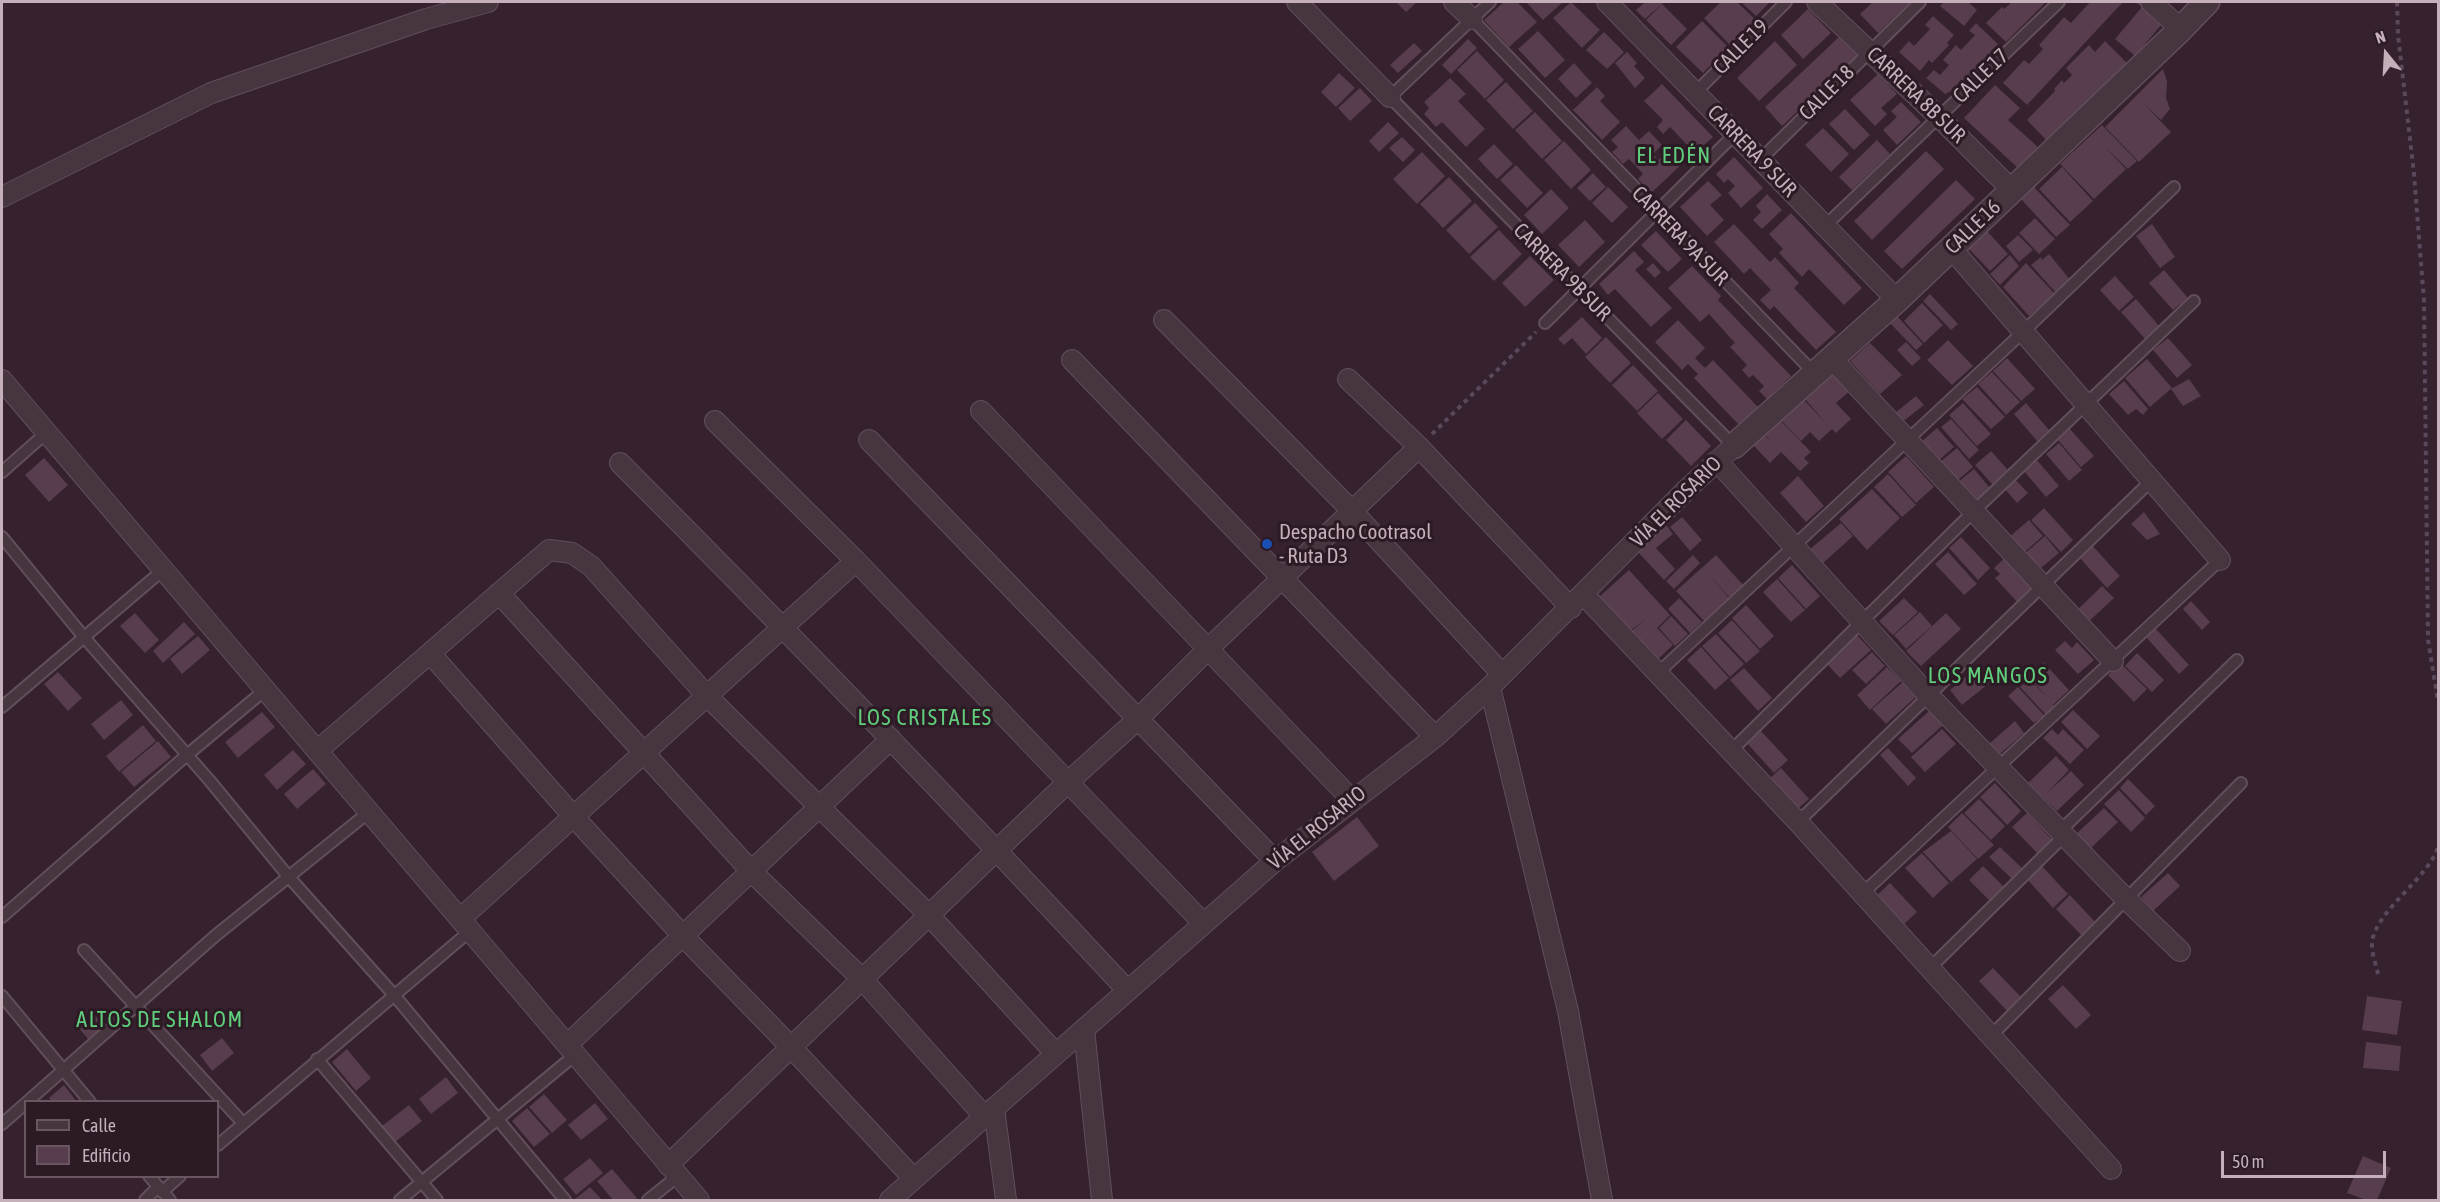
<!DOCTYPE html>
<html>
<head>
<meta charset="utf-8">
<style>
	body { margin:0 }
	#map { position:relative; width:2440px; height:1202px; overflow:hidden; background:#36212e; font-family:"Asap Condensed",sans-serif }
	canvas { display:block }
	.frame { position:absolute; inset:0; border:3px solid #c4afbb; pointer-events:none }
	.legend { position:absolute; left:24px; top:1100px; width:195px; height:78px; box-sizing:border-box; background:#2c1a24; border:2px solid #695660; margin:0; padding:8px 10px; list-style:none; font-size:18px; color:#c4afbb }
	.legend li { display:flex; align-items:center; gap:12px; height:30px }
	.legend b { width:30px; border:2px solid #695660 }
	.north { position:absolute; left:2356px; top:24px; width:60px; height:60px; -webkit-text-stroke:4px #2c1a24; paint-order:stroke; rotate:342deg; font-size:16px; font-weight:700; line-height:24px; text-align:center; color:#c4afbb }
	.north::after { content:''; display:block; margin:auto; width:21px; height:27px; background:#c4afbb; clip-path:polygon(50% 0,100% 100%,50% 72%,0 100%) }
	.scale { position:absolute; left:2221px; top:1151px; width:165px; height:27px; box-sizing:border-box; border:3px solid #c4afbb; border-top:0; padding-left:8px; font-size:18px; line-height:21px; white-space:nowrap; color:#c4afbb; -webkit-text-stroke:4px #2c1a24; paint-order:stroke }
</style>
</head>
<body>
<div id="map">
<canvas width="2440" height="1202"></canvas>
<div class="frame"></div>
<ul class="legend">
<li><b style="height:8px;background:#473540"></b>Calle</li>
<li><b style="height:16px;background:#573d4d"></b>Edificio</li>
</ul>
<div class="north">N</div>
<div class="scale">50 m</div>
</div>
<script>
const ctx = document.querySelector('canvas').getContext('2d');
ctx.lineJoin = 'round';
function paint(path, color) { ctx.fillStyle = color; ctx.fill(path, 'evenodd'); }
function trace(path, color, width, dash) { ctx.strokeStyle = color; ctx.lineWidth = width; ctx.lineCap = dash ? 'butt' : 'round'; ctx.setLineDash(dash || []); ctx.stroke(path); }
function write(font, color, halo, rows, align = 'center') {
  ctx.font = font + ' "Asap Condensed",sans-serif'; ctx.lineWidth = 6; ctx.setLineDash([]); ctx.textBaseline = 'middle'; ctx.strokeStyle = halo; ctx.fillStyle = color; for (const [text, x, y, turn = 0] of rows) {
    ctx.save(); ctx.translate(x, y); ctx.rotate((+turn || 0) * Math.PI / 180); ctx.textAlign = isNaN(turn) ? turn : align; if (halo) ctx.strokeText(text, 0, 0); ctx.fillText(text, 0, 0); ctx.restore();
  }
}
paint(new Path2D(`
	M1396,2H1417L1406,12Z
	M1504,2H1517L1537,22L1509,47L1484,20Z
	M1526,2H1563L1543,20Z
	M1571,2L1600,30L1582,48L1553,18Z
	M1645,2H1664L1645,19L1636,10Z
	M1721,2H1737L1756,20L1730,45L1704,18Z
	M1741,2H1770L1756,16Z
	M1873,2H1910L1878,33L1860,14Z
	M1944,2H1968L1977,10L1964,26L1940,6Z
	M2012,2H2046L2006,42L1986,23L2002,7L2004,9Z
	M2090,2H2123L2027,105L2003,83L2024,60L2029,64L2043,49L2039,45L2064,17L2071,23Z
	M2135,2H2147L2167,18L2135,56L2115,39L2142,7Z
	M1662,4L1687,29L1671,45L1646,20Z
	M1808,9L1831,33L1803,59L1781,35Z
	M1933,16L1954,35L1947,43L1949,45L1932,63L1929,60L1920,71L1899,52L1909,41L1914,46L1930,29L1925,25Z
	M1702,21L1728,47L1703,73L1676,47Z
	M1976,23L2001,47L1967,83L1945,94L1926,78L1934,70L1940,75L1949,65L1943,60L1956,45L1961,50L1975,35L1969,31Z
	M1538,31L1565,60L1545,78L1518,49Z
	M1604,32L1624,52L1607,69L1586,50Z
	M1840,36L1858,55L1782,126L1765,107Z
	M1468,39L1477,48L1451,74L1442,65Z
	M1775,41L1797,65L1759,101L1737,78Z
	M2105,41L2127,63L2048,142L2027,120L2055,91L2054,89L2062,80L2064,83L2072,75L2066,68L2089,45L2095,52Z
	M1414,43L1422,51L1398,73L1390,65Z
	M1477,51L1504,80L1485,99L1457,70Z
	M1627,52L1637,63L1634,66L1645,78L1635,88L1615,63Z
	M1574,63L1592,83L1576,98L1558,79Z
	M2163,69L2167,81L2166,98L2170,109L2161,120L2143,103L2171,132L2139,162L2105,127Z
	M1339,73L1355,88L1336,107L1321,92Z
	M1878,74L1897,94L1881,108L1887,114L1875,126L1850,100Z
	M1450,78L1466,94L1458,101L1485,129L1466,147L1442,122L1436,127L1424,114L1429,108L1424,102Z
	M1506,82L1533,111L1513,129L1486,100Z
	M1662,84L1713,137L1695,153L1670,127L1663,134L1657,127L1663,120L1644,101Z
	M1995,85L2020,108L2008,120L2039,148L2019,169L1964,118Z
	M1597,87L1605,96L1600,101L1620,122L1602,140L1573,110Z
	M1360,88L1372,101L1350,121L1338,108Z
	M1901,102L1921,122L1897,145L1883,130L1897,117L1891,111Z
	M1845,109L1870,135L1854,150L1829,124Z
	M1535,112L1562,141L1542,159L1515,130Z
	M1388,122L1399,133L1379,152L1369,141Z
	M2102,125L2137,161L2128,169L2105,147L2126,169L2094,199L2060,164Z
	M1626,126L1639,140L1649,131L1662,145L1653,154L1658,160L1667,152L1680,166L1651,193L1638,179L1643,174L1629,159L1623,164L1612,152L1618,147L1611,140Z
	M1823,128L1849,154L1831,172L1805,145Z
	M1402,137L1415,150L1403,162L1389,148Z
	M1877,140L1890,154L1852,190L1839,177Z
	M1564,141L1591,170L1571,189L1544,160Z
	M1494,144L1513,164L1497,179L1478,159Z
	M1926,151L1944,169L1872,240L1854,221Z
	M1422,152L1445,176L1417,204L1393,179Z
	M1734,157L1763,188L1741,208L1728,193L1735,186L1728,179L1724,183L1716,174Z
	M1516,165L1543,193L1527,208L1500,180Z
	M2062,167L2093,201L2070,222L2039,189Z
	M1593,173L1606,187L1590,201L1577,188Z
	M1449,177L1472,201L1443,228L1420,204Z
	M1956,180L1975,199L1902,269L1884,251Z
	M1708,181L1722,195L1710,205L1724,220L1707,236L1680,207Z
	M1608,187L1628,207L1612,223L1592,203Z
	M2034,187L2070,225L2056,237L2021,199Z
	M1551,189L1569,208L1542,234L1524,215Z
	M1767,194L1782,210L1762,229L1753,220L1761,212L1756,206Z
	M1475,203L1498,227L1469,254L1446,230Z
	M1791,213L1862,288L1844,305L1809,269L1802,277L1779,253L1783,249L1769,234Z
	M2035,218L2055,239L2039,254L2019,233Z
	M1585,220L1605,242L1579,267L1558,245Z
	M1734,224L1770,262L1775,257L1799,283L1794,288L1836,332L1816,350L1774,306L1770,310L1760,300L1771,290L1750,268L1744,274L1714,242Z
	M2152,224L2175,257L2160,268L2136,236Z
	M1499,230L1522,254L1494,281L1470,257Z
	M1656,231L1682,259L1668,272L1641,245Z
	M1987,231L2008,254L1990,271L1969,249Z
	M2018,235L2033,250L2019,262L2006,246Z
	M1634,251L1644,262L1635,270L1672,308L1651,327L1615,289L1608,295L1599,284Z
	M2049,254L2072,282L2057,294L2031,265L2041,257L2042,260Z
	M2010,255L2019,266L2000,285L1990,274Z
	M1530,256L1554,280L1525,307L1502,283Z
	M1653,263L1661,272L1655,278L1646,269Z
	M2026,263L2055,294L2029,316L2003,287Z
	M1692,266L1721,296L1718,300L1791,376L1767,399L1759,391L1764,386L1753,375L1749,378L1742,370L1747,365L1730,347L1735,343L1709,314L1700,322L1668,288Z
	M2164,270L2188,298L2173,310L2149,283Z
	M2115,276L2134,297L2119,311L2100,290Z
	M1930,294L1958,324L1951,330L1923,301Z
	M2136,299L2160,327L2145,339L2121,312Z
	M1922,303L1943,325L1924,343L1904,321Z
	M1895,314L1923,344L1916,350L1888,321Z
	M1582,317L1602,338L1586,354L1572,338L1564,345L1558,339Z
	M1678,320L1705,348L1695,358L1705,368L1713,360L1758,407L1739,425L1694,378L1698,374L1688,364L1682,370L1655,342Z
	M1606,337L1631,363L1610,383L1585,357Z
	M2168,338L2192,365L2177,378L2153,350Z
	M1948,340L1973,366L1952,385L1927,360Z
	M1906,342L1921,358L1912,366L1897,350Z
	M1870,343L1902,375L1880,394L1850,361Z
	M2007,358L2035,389L2021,401L1993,371Z
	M2147,359L2172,388L2150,407L2125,378Z
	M1633,365L1658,391L1637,411L1612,385Z
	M1833,371L1851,390L1836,403L1851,419L1836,433L1832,429L1819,441L1810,432L1801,441L1781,420L1803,399L1826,423L1805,399Z
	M1992,372L2020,402L2006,415L1978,384Z
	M2189,379L2201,396L2183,406L2171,389Z
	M2124,381L2148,409L2143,415L2136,409L2128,415L2109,394Z
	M1977,387L2005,417L1991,429L1962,399Z
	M1658,393L1683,419L1662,439L1637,413Z
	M1916,396L1924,405L1902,422L1895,413Z
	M1963,403L1991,434L1977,446L1949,415Z
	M2026,403L2049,430L2037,441L2014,414Z
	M1951,419L1979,450L1969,459L1941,427Z
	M1686,420L1711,446L1691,466L1666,440Z
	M1780,420L1811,452L1804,458L1809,463L1800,471L1781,452L1770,463L1753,445L1764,434L1770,441L1765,434Z
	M1937,428L1954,447L1938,461L1921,442Z
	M2070,429L2094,456L2081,467L2058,440Z
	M2059,443L2082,470L2069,481L2046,454Z
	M1957,448L1973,467L1957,481L1940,462Z
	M1991,451L2008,470L1992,484L1975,465Z
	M1906,456L1934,487L1916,503L1888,472Z
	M44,458L68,485L49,502L25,475Z
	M2036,459L2059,486L2046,497L2023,470Z
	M1974,469L1990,488L1974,502L1957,483Z
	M1888,474L1916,505L1902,517L1874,487Z
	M1798,476L1824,506L1806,522L1780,493Z
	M2015,479L2028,493L2017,503L2004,488Z
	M1872,489L1900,518L1867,550L1839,519Z
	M2044,508L2073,540L2061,552L2031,520Z
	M2144,512L2160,534L2147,540L2131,524Z
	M1682,517L1702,540L1690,551L1670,527Z
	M2029,520L2043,536L2021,555L2007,539Z
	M1841,523L1853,536L1822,564L1809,550Z
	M1666,525L1673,534L1656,548L1675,569L1664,580L1637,551Z
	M2045,536L2059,553L2037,571L2023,555Z
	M1961,537L1990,568L1978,580L1949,548Z
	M2091,544L2120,576L2107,588L2078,556Z
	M1948,552L1977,584L1964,595L1935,564Z
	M1693,555L1700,563L1674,589L1666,581Z
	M1716,555L1744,586L1730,598L1709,575L1729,598L1704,621L1676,591Z
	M2007,556L2036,588L2019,604L1995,578L2000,574L1994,568Z
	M1792,565L1820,596L1806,609L1778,578Z
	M1629,570L1670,615L1657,628L1673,645L1655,662L1629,633L1647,618L1630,631L1599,597Z
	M1777,579L1805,610L1791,622L1763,592Z
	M2102,586L2114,598L2085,625L2074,613Z
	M1679,598L1702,622L1690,633L1668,609Z
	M1904,598L1918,612L1893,635L1879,621Z
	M2191,601L2210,622L2202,630L2183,609Z
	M1746,605L1774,636L1760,649L1732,618Z
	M1920,612L1932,626L1906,649L1894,635Z
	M135,613L159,640L145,653L120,626Z
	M1946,613L1961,629L1921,666L1906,651Z
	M1671,616L1688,634L1675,646L1659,628Z
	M1732,620L1760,651L1746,663L1718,633Z
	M184,622L195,634L163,663L153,651Z
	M2156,629L2189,665L2179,674L2146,637Z
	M1716,634L1744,664L1730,677L1702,646Z
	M1857,635L1871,650L1840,678L1826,663Z
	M198,636L210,650L182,674L170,659Z
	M2065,641L2072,648L2077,642L2094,660L2078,674L2055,650Z
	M1701,647L1729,678L1715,690L1687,660Z
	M1872,652L1885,666L1866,684L1852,670Z
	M2137,653L2164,680L2152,692L2125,666Z
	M2044,663L2069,690L2053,705L2056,707L2047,716L2020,687L2029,679L2048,698L2033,682L2039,676L2034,672Z
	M2120,663L2147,689L2134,702L2108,675Z
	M1979,666L1992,681L1962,705L1950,690Z
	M1887,667L1901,681L1870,710L1857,695Z
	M1744,668L1772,698L1758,711L1730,680Z
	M58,672L82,698L68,711L44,684Z
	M1903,682L1917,696L1886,724L1872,709Z
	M2018,687L2044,715L2034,723L2008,696Z
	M121,700L133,715L104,740L91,724Z
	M2073,710L2100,736L2087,749L2061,722Z
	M1929,711L1943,725L1912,753L1898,739Z
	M262,712L275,727L238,758L225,742Z
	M2015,721L2024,733L2000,754L1989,744Z
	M143,725L156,741L119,772L106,756Z
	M1942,729L1956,744L1925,772L1911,757Z
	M2052,729L2058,735L2063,729L2084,750L2070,764L2043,738Z
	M1760,730L1788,760L1774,773L1746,742Z
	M158,741L171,757L134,787L121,772Z
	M1888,748L1916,778L1908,786L1880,755Z
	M293,750L306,764L277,790L264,775Z
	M2056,756L2069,770L2046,794L2071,771L2084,785L2057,811L2028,783Z
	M1781,768L1809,799L1795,811L1767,781Z
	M313,769L326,784L297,809L284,794Z
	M2128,779L2155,806L2146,815L2120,788Z
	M1995,783L2021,811L2007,825L1980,797Z
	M2119,790L2145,818L2131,832L2104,804Z
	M1979,799L2005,826L1991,840L1964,813Z
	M2104,808L2118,822L2090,849L2076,834Z
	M1962,813L1994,845L1978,859L1948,827Z
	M2027,813L2053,841L2039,855L2012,827Z
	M1357,817L1379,846L1334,881L1312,852Z
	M1951,831L1977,859L1951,882L1923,852Z
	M2000,847L2022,868L2012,879L1989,857Z
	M1922,853L1949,883L1933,898L1905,868Z
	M2040,864L2068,894L2053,908L2026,878Z
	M1983,866L2005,888L1991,902L1969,880Z
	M2168,873L2180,886L2153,911L2141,897Z
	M1890,883L1917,912L1901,927L1874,898Z
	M2070,895L2098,925L2084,938L2056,909Z
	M1993,968L2021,997L2007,1011L1979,981Z
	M2063,985L2091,1015L2076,1029L2048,999Z
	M2367,996L2402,1001L2397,1035L2362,1030Z
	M94,1014L104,1026L88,1039L78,1027Z
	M222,1038L234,1053L212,1071L200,1055Z
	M2366,1042L2401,1046L2399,1071L2363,1068Z
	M347,1049L371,1078L356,1091L332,1062Z
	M446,1077L458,1093L431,1114L419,1099Z
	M64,1085L77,1102H52L49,1098Z
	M544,1094L567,1120L552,1133L529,1107Z
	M595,1103L608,1119L581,1140L568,1125Z
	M409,1105L422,1121L395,1142L382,1126Z
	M527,1108L550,1134L534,1147L512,1121Z
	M2363,1156L2391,1168L2377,1200H2366L2347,1193Z
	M590,1158L603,1173L576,1195L563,1179Z
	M612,1169L637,1198L633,1200H613L597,1181Z
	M590,1187L602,1200H576L575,1199Z`), '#573d4d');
const service = new Path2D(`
	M1490,2L1390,97L1734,446
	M1472,19L1815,374
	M1695,93L1786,2
	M1760,160L1920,2
	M1825,226L2059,2
	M1545,323L1735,134
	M2,472L46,433
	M2,537L83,636L210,781L288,876L394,995L565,1200
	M1659,672L2023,332L2174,187
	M2,707L163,570
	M1731,751L1973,512L2194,301
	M1798,822L2152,480
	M2060,831L2237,660
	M1862,894L2220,560
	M2,917L187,755L265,690
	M84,950L243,1123
	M1929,969L2065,835
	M2,996L90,1102
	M1990,1037L2241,783
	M317,1059L437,1200
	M27,1102L215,936L369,812
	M2,1124L26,1103
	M218,1145L470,931
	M149,1176L170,1200
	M162,1192L180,1176
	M145,1200L158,1187
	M400,1200L575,1055
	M648,1200L678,1176`);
const minor = new Path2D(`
	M1297,2L1390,97
	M1454,2L1472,19
	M1607,2L1897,300
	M1817,2L1939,117L2012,190
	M2151,2L2181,29
	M2,197L211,93L426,19L488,2
	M1951,248L2220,560
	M1164,320L1352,511L1502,674
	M1832,359L2113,661
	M1072,360L1435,737
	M1348,379L1419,447L1571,608
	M2,380L699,1200
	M981,411L1352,800
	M715,421L856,561L1203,923
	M869,440L1275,861
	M1717,461L1929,696L2126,899L2180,951
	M620,463C792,635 961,811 1127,990
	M499,593L751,871L862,979L985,1117
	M1584,595L1798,822L2111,1169
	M430,653L573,816L683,936L791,1047L914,1179
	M1490,687L1568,1011L1602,1200
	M317,751L549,550L572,553L591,566L707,696L929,915L1056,1054
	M460,919L856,561
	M1084,1029L1102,1200
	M567,1045L891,739
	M994,1108L1006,1200
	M668,1165L1067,783L1138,719L1208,649L1419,447
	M890,1200L1275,861L1435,737L1490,687L1687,489L1734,446`);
const tertiary = new Path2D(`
	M1734,446L1897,300L2181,29L2207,2`);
trace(service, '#624f5a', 14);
trace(minor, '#624f5a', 22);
trace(tertiary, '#624f5a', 27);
trace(new Path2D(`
	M2397,2L2398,35L2414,174L2424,301L2428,640L2438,701
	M1432,434L1536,332
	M2378,974C2376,964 2371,952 2372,942C2377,909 2427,880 2438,847`), '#5a485b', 4, [4.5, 4.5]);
trace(service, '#473540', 10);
trace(minor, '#473540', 20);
trace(tertiary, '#473540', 24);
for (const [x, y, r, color] of [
	[1267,544,6,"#1a4fb4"]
]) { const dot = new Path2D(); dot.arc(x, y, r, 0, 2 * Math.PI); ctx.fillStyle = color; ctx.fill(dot); trace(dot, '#2c1a24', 2); }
write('21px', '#c4afbb', '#2c1a24', [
	["CALLE 19",1741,47,-45],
	["CALLE 17",1981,76,-44],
	["CALLE 18",1827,93,-45],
	["CARRERA 8B SUR",1916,95,44],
	["CARRERA 9 SUR",1752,151,46],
	["CALLE 16",1973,227,-44],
	["CARRERA 9A SUR",1680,236,46],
	["CARRERA 9B SUR",1562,272,45],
	["VÍA EL ROSARIO",1676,502,-45],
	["VÍA EL ROSARIO",1317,828,-39]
]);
write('21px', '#c4afbb', '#2c1a24', [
	["Despacho Cootrasol",1279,532],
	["- Ruta D3",1279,556]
], 'left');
ctx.letterSpacing = '1.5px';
write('22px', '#60ce7c', '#2c1a24', [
	["EL EDÉN",1674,156],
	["LOS MANGOS",1988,676],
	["LOS CRISTALES",925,718],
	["ALTOS DE SHALOM",160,1020]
]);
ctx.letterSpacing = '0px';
</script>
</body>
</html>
